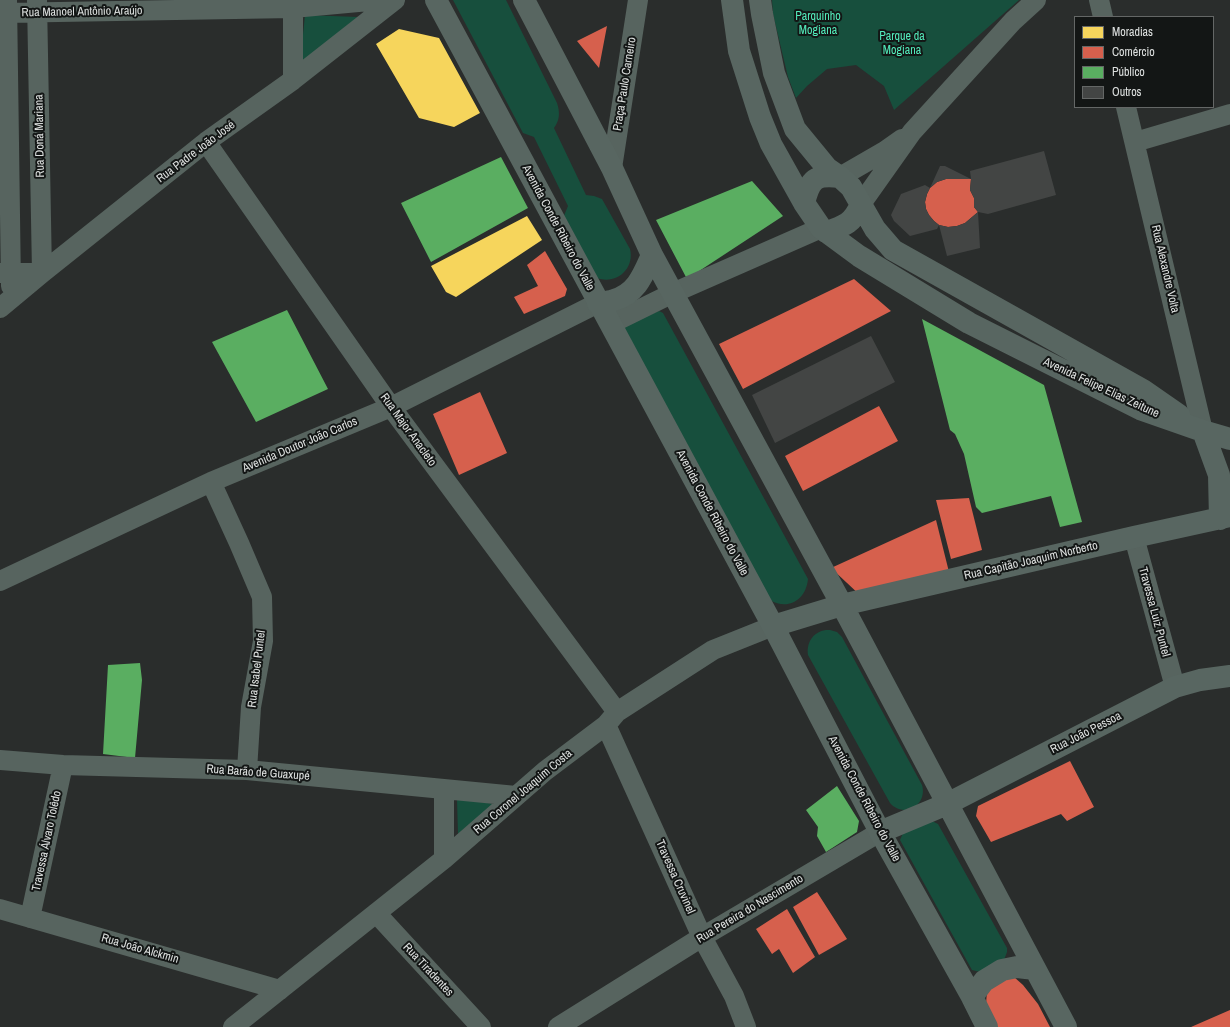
<!DOCTYPE html>
<html>
<head>
<meta charset="utf-8">
<style>
	body { margin:0 }
	#map { position:relative; width:1230px; height:1027px; overflow:hidden; background:#2a2d2c; font-family:"Archivo Narrow",sans-serif }
	canvas { display:block }
	.legend { position:absolute; left:1074px; top:16px; width:140px; height:92px; box-sizing:border-box; background:#131615; border:1px solid #646766; margin:0; padding:5px 7px; list-style:none; font-size:12px; color:#dde0df }
	.legend li { display:flex; align-items:center; gap:8px; height:20px }
	.legend b { width:20px; border:1px solid #646766 }
</style>
</head>
<body>
<div id="map">
<canvas width="1230" height="1027"></canvas>
<ul class="legend">
<li><b style="height:11px;background:#f6d55c"></b>Moradias</li>
<li><b style="height:11px;background:#d6604d"></b>Comércio</li>
<li><b style="height:11px;background:#5aae61"></b>Público</li>
<li><b style="height:11px;background:#434544"></b>Outros</li>
</ul>
</div>
<script>
const ctx = document.querySelector('canvas').getContext('2d');
ctx.lineJoin = 'round';
function paint(path, color) { ctx.fillStyle = color; ctx.fill(path, 'evenodd'); }
function trace(path, color, width, dash) { ctx.strokeStyle = color; ctx.lineWidth = width; ctx.lineCap = dash ? 'butt' : 'round'; ctx.setLineDash(dash || []); ctx.stroke(path); }
function write(font, color, halo, rows, align = 'center') {
  ctx.font = font + ' "Archivo Narrow",sans-serif'; ctx.lineWidth = 4; ctx.setLineDash([]); ctx.textBaseline = 'middle'; ctx.strokeStyle = halo; ctx.fillStyle = color; for (const [text, x, y, turn = 0] of rows) {
    ctx.save(); ctx.translate(x, y); ctx.rotate((+turn || 0) * Math.PI / 180); ctx.textAlign = isNaN(turn) ? turn : align; if (halo) ctx.strokeText(text, 0, 0); ctx.fillText(text, 0, 0); ctx.restore();
  }
}
paint(new Path2D(`
	M453,0H506L557,103C560,112 560,120 554,128L586,195L594,196L602,199L630,249C635,269 616,285 597,278L563,218L568,206L534,137L523,133Z
	M772,0H1019L894,110L884,86L856,65L827,69L807,86L796,98L788,77L773,14Z
	M305,15L358,17L300,64Z
	M659,311L663,313L808,579C806,600 788,611 770,600L623,329L624,325Z
	M830,630L837,632L842,637L922,785C928,805 904,819 890,803L808,655C806,640 816,629 830,630Z
	M457,799L495,804L458,834Z
	M930,820L938,824L1007,948V952L1004,960L980,972L972,970L900,840L903,833Z`), '#174f3d');
paint(new Path2D(`
	M399,29L439,38L480,113L454,127L419,118L376,44Z
	M527,216L542,240L456,297L446,292L431,266Z`), '#f6d55c');
paint(new Path2D(`
	M607,26L599,68L577,41Z
	M946,179H971L970,190L974,198V207L978,212L965,223L957,226L948,227L939,225L934,221L929,215L926,209L925,202L927,194L930,188L937,182Z
	M545,251L567,289L565,296L524,314L514,297L538,286L527,265Z
	M854,279L891,311L743,389L719,344Z
	M480,392L507,453L459,475L433,414Z
	M879,406L898,441L803,491L785,456Z
	M969,498L982,550L951,559L936,500Z
	M936,520L950,576L862,597L831,568Z
	M1070,761L1094,807L1067,821L1061,814L991,842L976,816L978,806Z
	M817,892L847,939L819,955L793,907Z
	M787,909L815,957L793,973L779,949L772,954L756,929Z
	M1014,977L1023,985L1038,1004L1050,1027H996L986,1004L987,991L995,980Z
	M1230,1010V1027H1191Z`), '#d6604d');
paint(new Path2D(`
	M501,157L528,208L431,262L401,203Z
	M752,181L783,216L687,279L656,220Z
	M287,310L328,389L256,422L212,342Z
	M922,319L1044,385L1082,522L1060,527L1051,496L982,513L976,507L964,454L955,434L950,430Z
	M140,663L142,680L135,758L103,754L108,665Z
	M837,786L859,821L857,832L826,852L817,836L818,827L806,810Z`), '#5aae61');
paint(new Path2D(`
	M1044,151L1056,195L988,214L978,212L974,207V198L970,190L971,179L970,171Z
	M940,166H945L971,179H946L937,182L930,188Z
	M925,185L930,188L927,194L925,202L926,209L929,215L934,221L939,225L937,229L910,236L894,221L891,215L901,194Z
	M978,212L980,248L947,256L939,225L948,227L957,226L965,223Z
	M871,336L895,382L775,443L752,395Z`), '#434544');
trace(new Path2D(`
	M7,0L11,286
	M293,0V80
	M1099,0L1103,17
	M0,13L293,8L380,0
	M1126,107L1203,431
	M206,142L391,407L617,712
	M1135,142L1230,114
	M612,168L638,0
	M840,177L885,151L902,139
	M861,204L912,132L1013,21L1036,0
	M0,273H42L37,0
	M0,308L42,273L206,142L293,80L395,0
	M610,324L673,293L821,228
	M211,482L239,543L262,597L263,641L251,707L247,770
	M1134,537L1175,687
	M0,581L211,482L391,407L598,303
	M606,725L702,937L734,996L746,1027
	M0,760L63,765L247,770L516,796
	M444,859V789
	M0,909L280,990
	M376,913L481,1027
	M30,918L63,765
	M233,1027L444,859L545,771L606,725L617,712L713,650L773,626
	M558,1027L702,937L880,832`), '#57645f', 20);
trace(new Path2D(`
	M436,0L773,626L880,832L972,997L987,1027
	M524,0L612,168L652,255L842,605L1066,1027
	M732,0L739,51L760,117L771,144L804,203L821,228L859,256L969,323L1140,409L1203,431L1230,439
	M760,0L762,14L774,73L795,129L827,168L840,177L851,187L875,229L893,250L1143,390L1179,415
	M804,203C810,179 815,174 840,177
	M826,232C845,226 853,223 861,204
	M598,303C603,302 609,302 614,300C637,293 643,275 652,255
	M1203,431L1219,475L1220,519
	M773,626L842,605L1134,537L1230,516
	M880,832L947,804L1175,687L1200,680L1230,676
	M972,997L984,981L1002,970L1017,967L1035,969`), '#586661', 22);
write('12px', '#dde0df', '#131615', [
	["Rua Manoel Antônio Araújo",82,12,-1],
	["Praça Paulo Carneiro",625,84,-81],
	["Rua Doná Mariana",40,136,-91],
	["Rua Padre João José",196,152,-37],
	["Avenida Conde Ribeiro do Valle",558,228,62],
	["Rua Alexandre Volta",1165,269,77],
	["Avenida Felipe Elias Zeitune",1101,388,25],
	["Rua Major Anacleto",408,430,54],
	["Avenida Doutor João Carlos",300,445,-23],
	["Avenida Conde Ribeiro do Valle",712,513,62],
	["Rua Capitão Joaquim Norberto",1031,561,-13],
	["Travessa Luiz Puntel",1154,612,75],
	["Rua Isabel Puntel",257,669,-83],
	["Rua João Pessoa",1086,733,-27],
	["Rua Barão de Guaxupé",258,773,4],
	["Rua Coronel Joaquim Costa",523,792,-40],
	["Avenida Conde Ribeiro do Valle",864,799,62],
	["Travessa Álvaro Tolêdo",47,841,-78],
	["Travessa Cruvinel",675,877,66],
	["Rua Pereira do Nascimento",750,909,-31],
	["Rua João Alckmin",140,949,16],
	["Rua Tiradentes",428,970,47]
]);
write('12px', '#53ecbc', '#131615', [
	["Parquinho",818,17],
	["Mogiana",818,31],
	["Parque da",902,37],
	["Mogiana",902,51]
]);
</script>
</body>
</html>
